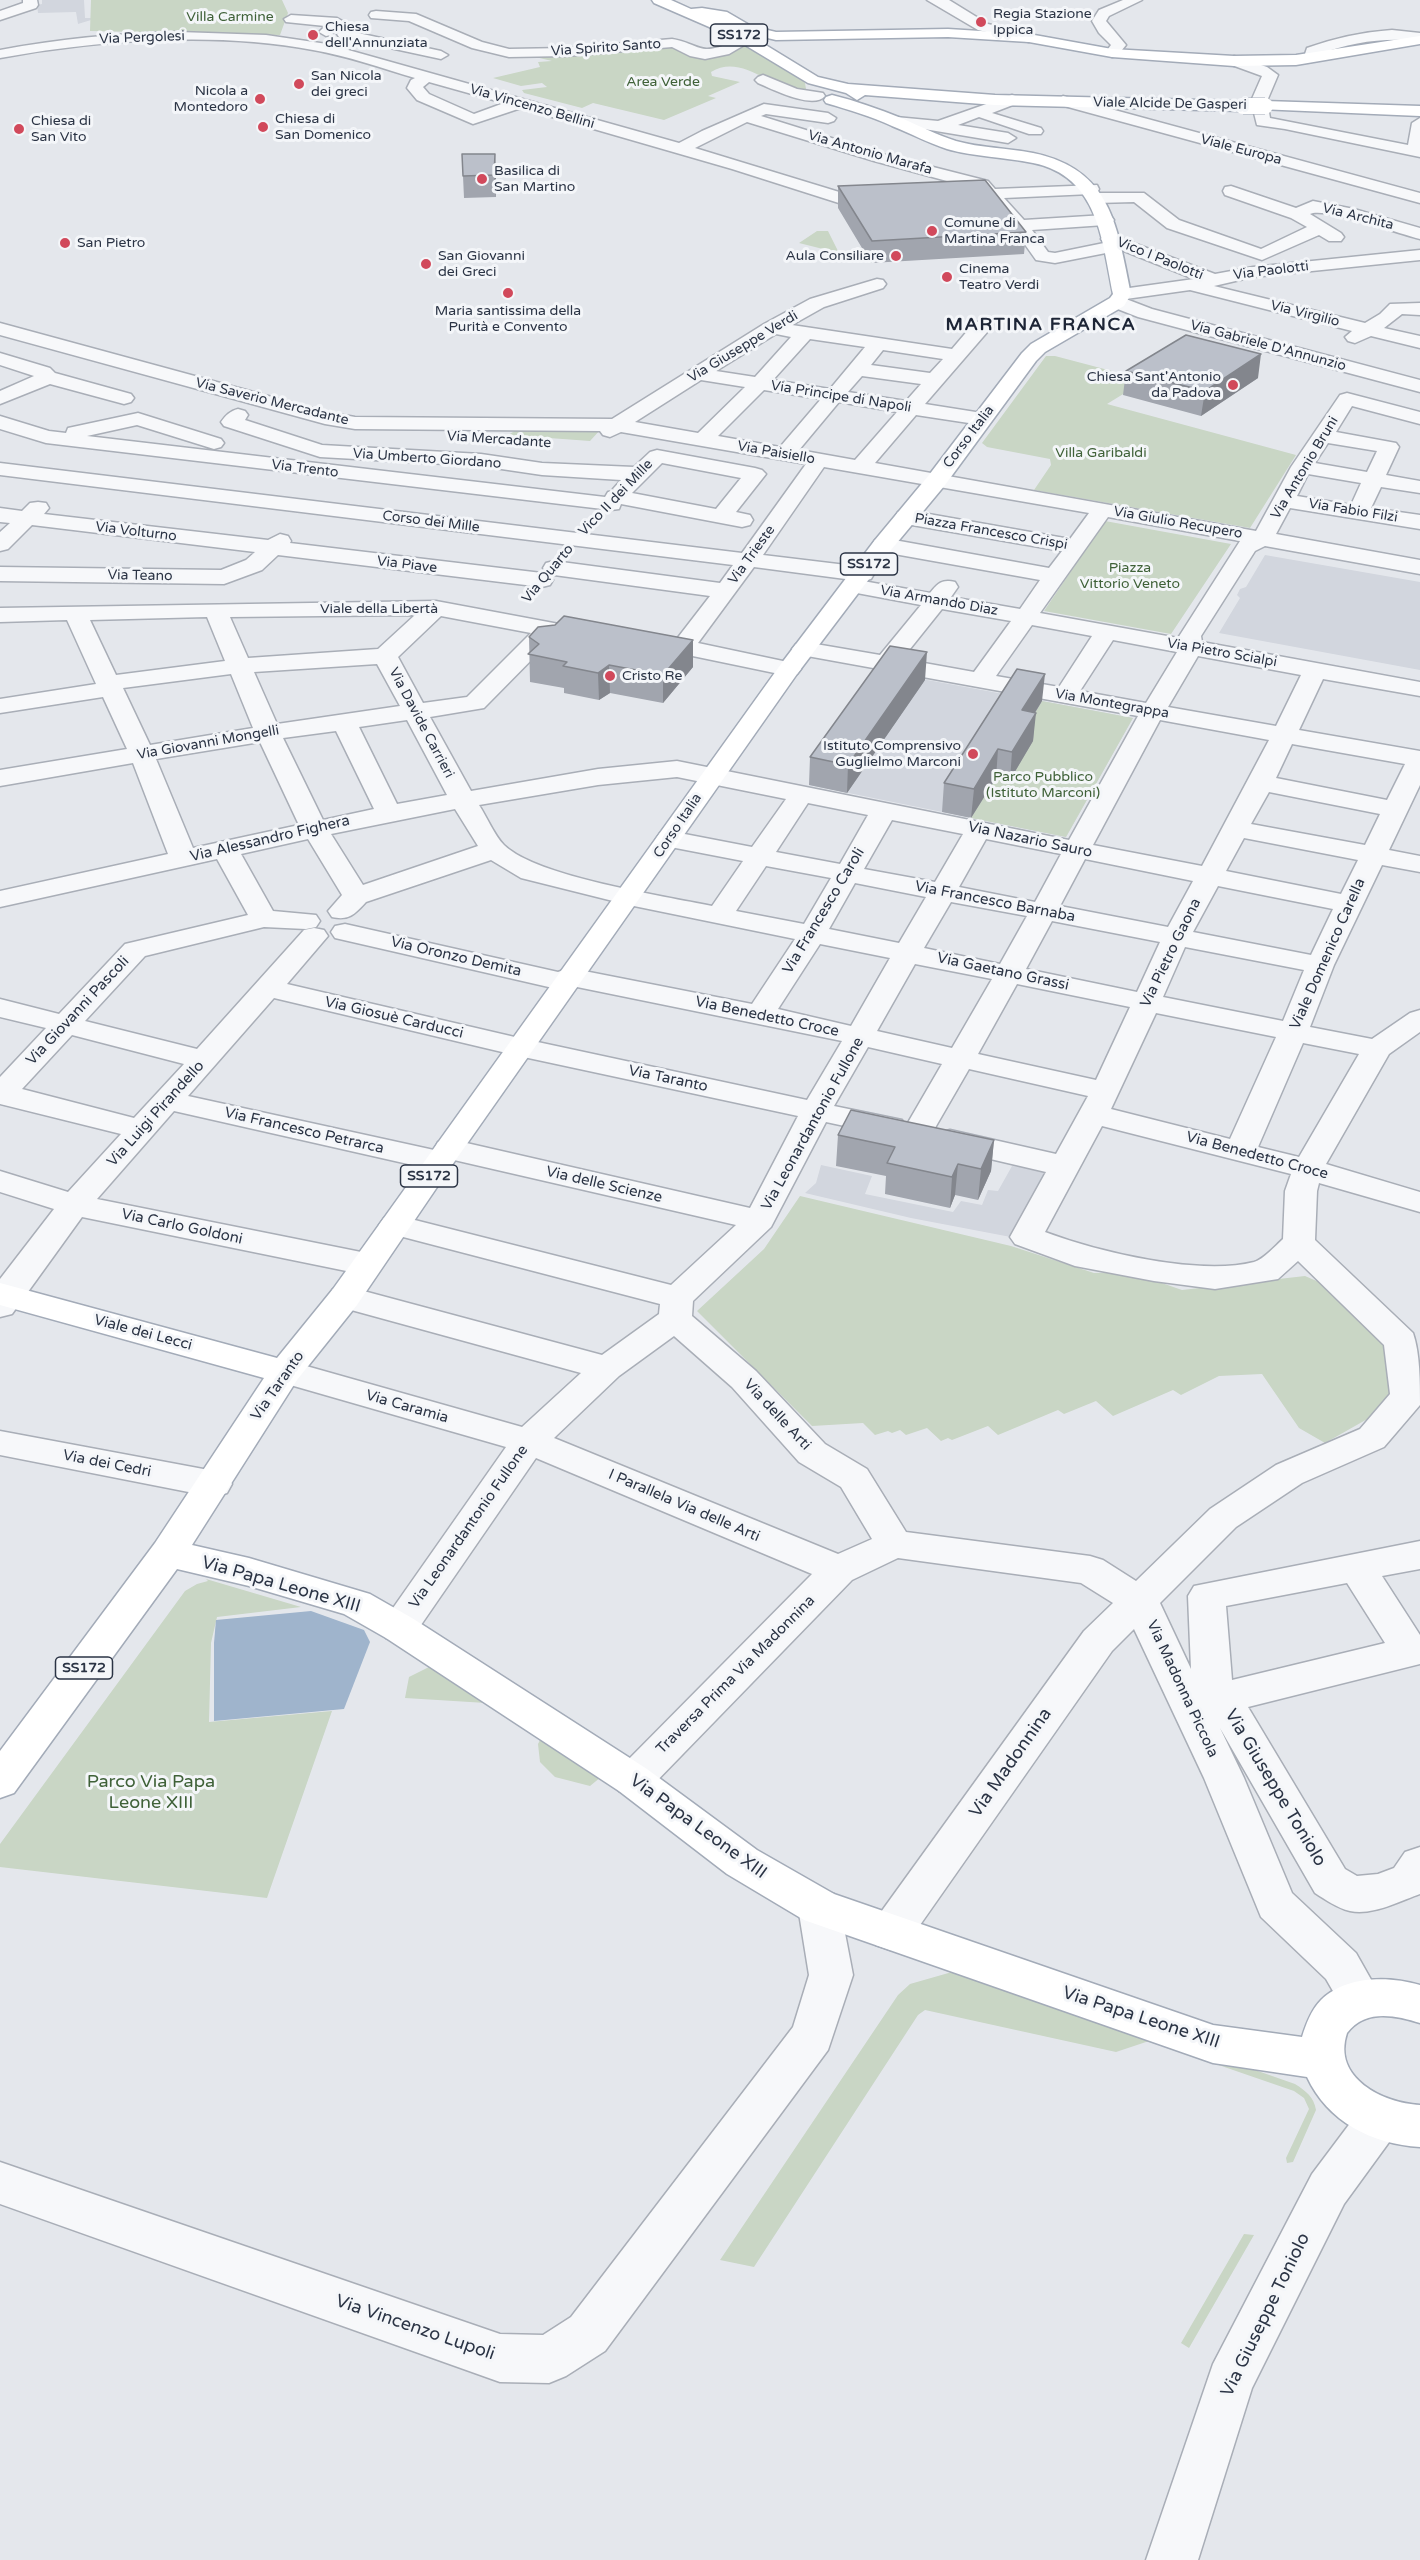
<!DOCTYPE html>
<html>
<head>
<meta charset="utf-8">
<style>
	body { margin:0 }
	canvas { display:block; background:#e4e7ec }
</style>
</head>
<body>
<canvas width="1420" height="2560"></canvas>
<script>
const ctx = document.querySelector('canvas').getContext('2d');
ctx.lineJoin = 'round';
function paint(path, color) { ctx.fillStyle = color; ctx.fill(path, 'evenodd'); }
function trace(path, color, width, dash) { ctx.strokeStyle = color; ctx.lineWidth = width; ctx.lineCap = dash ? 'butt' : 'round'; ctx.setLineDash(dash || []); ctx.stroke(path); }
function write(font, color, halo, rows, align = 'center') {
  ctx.font = font + ' "Varela Round",sans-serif'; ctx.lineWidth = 6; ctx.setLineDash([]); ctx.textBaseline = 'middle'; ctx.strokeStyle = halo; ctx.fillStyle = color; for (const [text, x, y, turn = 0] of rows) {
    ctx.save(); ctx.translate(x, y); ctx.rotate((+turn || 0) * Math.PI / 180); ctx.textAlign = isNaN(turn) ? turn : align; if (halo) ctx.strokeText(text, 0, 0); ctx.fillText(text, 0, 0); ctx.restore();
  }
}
paint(new Path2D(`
	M42,0H84L85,18H91V20L78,24L76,12L38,13L37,5L42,4Z
	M1265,555L1420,582V670L1219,633L1240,598L1237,595L1240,589L1246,587Z
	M889,673L1042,701L1133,718L1066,837L809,785Z
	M821,1165L872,1176L865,1194L953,1212L961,1201L982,1205L988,1190L998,1191L1012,1166L1051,1170L1016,1238L911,1218L805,1193L816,1183Z`), '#d2d6de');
paint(new Path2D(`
	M91,0H282L288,13L280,35L90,31Z
	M748,45L800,77L805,83L806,89C773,94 744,52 711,72L712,76L740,82L708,96L716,98L664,120L593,103L582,108L524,93L522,90L547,87L542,83L521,86L493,78L540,67L538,62L552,61L523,54L682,46L723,52Z
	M817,231H828L839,253L799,243Z
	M1046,356H1055L1146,380L1107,404L1296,455L1250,528L1034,490L1051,465L1050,459L987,447L982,443Z
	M518,429H601L590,441L508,435Z
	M1105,521L1231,544L1171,634L1044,611Z
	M1042,701L1133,718L1066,837L971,818Z
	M800,1196L1011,1246L1094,1273L1130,1272L1182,1290L1305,1276L1356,1298L1401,1341L1408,1396L1325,1443L1299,1428L1262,1374L1219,1376L1181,1395L1173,1390L1113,1416L1096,1401L1064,1414L1058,1410L998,1435L988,1426L952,1440L948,1438L941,1441L927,1428L906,1435L900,1430L892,1433L888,1431L875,1435L863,1423L812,1426L697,1311L764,1249Z
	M206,1579L301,1607L217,1617L211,1643L209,1722L332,1711L267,1898L0,1867V1844L185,1591L197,1584L208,1581Z
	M429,1667L486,1703L405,1698L409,1677Z
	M543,1734L601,1777L590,1786L555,1777L540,1762L538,1744Z
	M959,1970L975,1972L1295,2084C1306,2091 1314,2097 1316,2110L1293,2162L1287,2163L1286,2158L1309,2109L1304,2098L1294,2091L1149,2041L1116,2052L925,2010L918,2015L754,2267L720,2260L898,1995L910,1984Z
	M1244,2234L1254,2235L1189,2348L1181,2343Z`), '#c9d6c5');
paint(new Path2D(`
	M311,1611L364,1630L370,1642L344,1709L214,1721V1643L216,1620Z`), '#9fb4cc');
const minor = new Path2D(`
	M23,0H37L38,5L36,8L0,20V11L23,3Z
	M927,0H949L988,24L1034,35L1036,38L1029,42L978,30Z
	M1123,0H1142L1109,16L1106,21L1126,45L1117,56L1112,57L1105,53L1111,45L1099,33L1092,21L1099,10Z
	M376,11L416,14L482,42L509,49L566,48L672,39C698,43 698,56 728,44L713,34L728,25L735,29L731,34L746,44L729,54L705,59L690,56L672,47L566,56L509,57L472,48L409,21L371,18L369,15L371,12Z
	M291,15L337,18L344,22L331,35L326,36L319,32L325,26L286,22L284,19Z
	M344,30L441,51L448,55L441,59L339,37L337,34Z
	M1392,30L1420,33V41C1385,37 1352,42 1319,54L1316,60L1311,61L1304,57L1307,48C1335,38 1363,32 1392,30Z
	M179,32L266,35L327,44L679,143L702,131L764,104L828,113L836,118L834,121L828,123L766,114L761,116L886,155L988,181L995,189L1097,185L1099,189L1097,193L1091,194L1004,198L1024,220L1105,215L1111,216L1114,220L1111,224L1105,225L1032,230L1048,252L1055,253L1104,243L1101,239L1104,235L1110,234L1215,274L1253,267L1420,250V260L1253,277L1214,286L1365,323L1380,314L1390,304L1420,303V315L1402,314L1384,328L1420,336V348L1371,336L1355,343L1348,341L1345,337L1352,331L1190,290L1126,299L1152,309L1420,380V392L1138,317L1110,306L1108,302L1115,297L1113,294L1115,290L1194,279L1119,249L1111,252L1055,263L1036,260L1014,229L986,199L946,200L943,196L946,192L976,189L874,161L747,122L695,148L849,195L888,196L891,200L888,204L882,205L842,204L732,169L521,108L473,124L417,100L407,88L411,80L415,78C381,68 348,56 313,50C216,31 97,40 0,58V50C59,39 118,33 179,32ZM429,82L504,103L474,114L429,94L423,87Z
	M1234,56L1267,67L1278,75L1267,101L1270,118L1408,145L1412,123L1420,118V157L1285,129L1257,125L1251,101L1262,76L1229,64L1226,61Z
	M763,75L797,89L823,93L825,96C813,110 772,89 758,83L755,80L758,77Z
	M1012,95L1018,97L1020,100L1018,103L992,113L1041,128L1043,131L1041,134H1029L979,117L958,125L1008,133L1016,138L1008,143L918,128L896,127L888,122L896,117L938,121Z
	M1063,96L1420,193V203L1057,104L1055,101Z
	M1231,186L1296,208L1313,201L1354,209L1420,228V239C1399,234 1325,207 1310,214L1341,233L1344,237L1341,241H1329L1319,235L1262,260L1167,228L1134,202L1096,203L1090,202L1087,198L1090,194L1096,193H1144L1179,220L1261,249L1307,227L1291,218L1225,195L1223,191L1225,187Z
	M877,279L883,280L886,284L883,288L824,307L792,325L952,349L975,322H989L991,326L989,330L925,404L982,413L989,415L992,419L989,423L982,425L916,415L875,463L1256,531L1291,467L1340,395L1347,393L1420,412V424L1352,406L1336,432L1396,443L1399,447L1386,475L1420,481V493L1381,487L1371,508L1420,515V529L1290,508L1276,534L1420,560V574L1265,546L1255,551L1201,636L1202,642L1420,682V696L1323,679L1299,730L1420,751V785L1389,850L1420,856V872L1382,865L1334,965L1310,1027L1372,1039L1410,1013L1420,1010V1032L1389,1054L1326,1164L1420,1192V1212L1319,1183L1317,1191L1315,1240L1413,1333C1420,1353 1420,1382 1420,1405L1384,1447L1302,1483L1236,1527L1160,1603L1191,1669L1188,1596L1194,1586L1420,1541V1569L1382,1576L1420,1635V1664L1248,1707L1345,1869L1357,1876L1378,1874L1394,1868L1405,1852L1420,1847V1894C1400,1901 1372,1916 1350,1911C1337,1908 1326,1900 1315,1893L1220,1728L1244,1778L1292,1893L1356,1953L1382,1999L1375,2012L1360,2018L1345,2012L1326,1979L1261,1917L1204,1778L1134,1629L1112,1651L906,1945L891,1950L876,1945L870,1932L876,1919L1084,1631L1113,1603L1081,1583L898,1558L852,1580L647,1791L633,1796L619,1791L613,1780L619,1769L812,1574L536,1458L412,1638L399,1642L386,1638L380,1628L386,1618L506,1447L273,1380L268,1372L273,1364L285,1360L522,1427L581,1373L333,1305L328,1297L333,1289L345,1286L602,1355L659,1314L660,1304L384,1232L379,1225L384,1218L395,1215L671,1285L736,1225L454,1160L450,1168L439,1171L174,1111L97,1199L366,1253L378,1256L382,1264L378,1272L366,1275L82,1217L12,1314L0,1317V1279L54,1209L0,1192V1171L68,1192L121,1134L0,1104V1077L46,1028L0,1017V999L59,1014L125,944L248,915L217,859L0,907V891L168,854L133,763L0,786V770L127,749L103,697L0,713V699L96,684L67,620L0,622V608L436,601L591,630L595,635L591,640L583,642L554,637L484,708L430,717L471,791L598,769L677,761L1069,840L1138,716L796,654L792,649L796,644L804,642L880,655L921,605L846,591L843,586L846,581L853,580L754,567L698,643L797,664L801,669L797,674L789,676L683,654L641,651L637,646L641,641L676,640L710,596L554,575L546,573L543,568L546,563L554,561L720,583L733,565L0,475V463L742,553L806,464L621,432L610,437L603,435L600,431L355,429L325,424L0,335V323L327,412L355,417L612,419L764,324L810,299ZM776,334L791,337L755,377L716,371ZM810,339L865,347L830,389L773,380ZM883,350L943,359L930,373L871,365ZM862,376L921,384L906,401L848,392ZM701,380L745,387L698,433L635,422ZM764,390L821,399L780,447L718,436ZM839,402L897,412L855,460L799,450ZM1328,443L1377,451L1367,472L1315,463ZM824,467L1089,513L1070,539L906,510L898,512L895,517L898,522L906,524L1062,551L1049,568L883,538L875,540L872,545L875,550L883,552L1040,580L1020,609L951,597L958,587L955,582C942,579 938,583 930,593L863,581L871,579L874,574L871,569L863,567L763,555ZM1308,474L1361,483L1351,505L1297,496ZM1108,517L1240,541L1178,638L1040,613ZM942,609L1011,621L974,672L902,659ZM415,615L378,649L248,658L230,617ZM441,616L531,633L467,697L423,703L398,657ZM207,617L225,661L116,675L90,620ZM1032,625L1092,636L1059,687L996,676ZM1113,640L1177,652L1146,703L1080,691ZM1198,656L1301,675L1276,726L1168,707ZM377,664L400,706L277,724L254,672ZM231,674L253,728L150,745L123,688ZM407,720L447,795L397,804L359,727ZM1160,720L1269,740L1202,866L1093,845ZM336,731L374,809L323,820L283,738ZM260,742L299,825L193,848L156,759ZM1292,744L1405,764L1387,800L1276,778ZM677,777L786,799L752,847L669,831L660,833L656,839L660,845L743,861L712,906C664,896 537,877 504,845C494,835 487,817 479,805L598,785ZM1269,792L1380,814L1365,845L1251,824ZM808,803L868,815L840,864L776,852ZM455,809L478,846L363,885L331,834ZM892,820L963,834L935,882L864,869ZM1244,838L1358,860L1341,894L1226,871ZM308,839L342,895L328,911L332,917C349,921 355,914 366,902L491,860L521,878L629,905L795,939L752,1004L569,968L558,972L345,924L335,926L331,932L335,938L566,991L577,987L842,1041L807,1100L519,1038L287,984L328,936L324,930L314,928L304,930L197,1049L85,1021L145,956L264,927L306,929L316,927L320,921L316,915L273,911L241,854ZM986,839L1061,854L1035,902L959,887ZM1085,859L1193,881L1168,927L1060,906ZM766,866L831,878L804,924L736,911ZM855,883L926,897L899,943L829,929ZM1218,886L1333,909L1311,955L1193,932ZM951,902L1027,916L1000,964L924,948ZM1052,921L1160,942L1137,992L1026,969ZM820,944L890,958L851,1026L778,1009ZM1185,947L1304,970L1283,1021L1163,997ZM915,964L992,979L952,1048L877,1031ZM1017,984L1130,1007L1096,1080L978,1054ZM274,998L519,1056L798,1116L750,1208L449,1139L438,1142L434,1150L188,1096ZM1156,1013L1276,1037L1230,1139L1111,1109ZM72,1035L184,1064L134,1118L22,1089ZM1303,1043L1359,1054L1299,1157L1258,1147ZM868,1047L942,1064L906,1126L902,1120L834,1106ZM969,1069L1088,1096L1056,1154L950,1130L939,1133L935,1140L939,1147L1046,1172L1010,1237L1015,1244L1075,1266L1154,1281L1215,1289L1278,1279L1298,1261L1384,1345L1390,1394L1360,1429L1276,1465L1210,1509L1136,1581L1103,1560L1090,1556L906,1532L867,1469L825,1444L756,1371L692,1316L693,1301L771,1227L826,1122L891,1136L902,1134L906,1140L917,1142L928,1140ZM1102,1126L1291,1174L1285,1191L1283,1239C1275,1246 1264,1259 1254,1262C1199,1276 1098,1252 1045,1232ZM674,1336L732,1387L799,1462L841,1487L872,1539L838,1554L554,1438L619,1376ZM1347,1583L1385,1643L1232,1680L1226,1606Z
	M0,353L50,368L55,373L131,394L134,398L131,402L124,404L50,384L0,404V391L34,376L0,365Z
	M238,409L245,411L248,415L245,420L322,445L481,454L542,463L634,467L650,452L657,450L755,468L762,470L766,474L736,512L750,515L753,520L750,525L742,527L621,504L619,509L611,510L46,443L0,429V416L49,431L66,433L68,428L138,413L221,439L224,443L221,447L214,449L137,425L87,436L605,497L608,492L615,491L613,489L621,480L542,475L481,466L320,457L224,426L221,422C226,415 230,411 238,409ZM662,463L741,478L716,509L632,493Z
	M38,502L46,503L49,508L44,514L268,540L280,534L288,536L291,541L290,543L542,573L550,575L553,580L550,585L542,587L278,555L262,570L224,584L0,581V567L221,570L246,560L255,552L32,525L8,549L0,551V532L10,523L0,522V508L22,511L30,503Z
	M0,1431L214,1471L227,1475L232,1484L227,1493L214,1497L0,1455Z
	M819,1889L834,1894L840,1907L853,1975L828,2050L605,2351L566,2376L549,2383L500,2382L0,2204V2162L500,2334L543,2335L571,2317L793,2027L809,1975L798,1907L804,1894Z
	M1379,2100L1395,2106L1402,2120L1395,2134L1344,2204L1252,2388L1198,2560H1146L1213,2364L1312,2174L1363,2106Z`);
const major = new Path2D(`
	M652,0H671L691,9L702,8L727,12L751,26L776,32L948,29L1029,34L1112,49L1234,56L1296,55L1420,36V44L1296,65L1234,66L1112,57L1029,42L948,37L776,40L746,33L818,77L848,84L995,95L1243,101L1251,106L1243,111L995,105L865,95L857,100L846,93L808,83L730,36L654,3Z
	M832,95C856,101 879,109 901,118C920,126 937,135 956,141C981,148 1007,148 1033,153C1112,169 1117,227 1131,294L1124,306L1045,352L1036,361L945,485L891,550L797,674L450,1168L357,1305L297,1380L192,1545L249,1558L370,1594L412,1618L647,1769L757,1850L834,1894L1213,2025L1302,2037C1306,2024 1311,2010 1321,2000C1346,1975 1390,1976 1420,1985V2023C1395,2015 1365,2009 1347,2033C1332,2078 1383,2103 1420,2105V2147C1372,2144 1328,2122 1307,2077L1213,2063L804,1920L727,1874L619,1791L386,1638L344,1614L249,1586L177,1569L14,1793L0,1798V1751L155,1543L264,1378L0,1305V1283L277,1358L333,1289L781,664L875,540L929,475L1022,353L1031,344L1110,298L1113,294C1102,240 1098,176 1033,163C1004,157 975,157 947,149C928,143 910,133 892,126C871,116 849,110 826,103L824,100L826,97Z
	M1265,101L1420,106V116L1259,109L1257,106L1259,103Z`);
trace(minor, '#a9aeb7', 3);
trace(major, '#a3abb8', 3);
paint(minor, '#f7f8fa');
paint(major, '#fff');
const majorBridge = new Path2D(`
	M1243,106H1265`);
trace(majorBridge, '#a3abb8', 17, []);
trace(majorBridge, '#fff', 16);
paint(new Path2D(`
	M496,175V197L464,198L463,176Z
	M838,186L1026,232L1024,254L871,263L838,208Z
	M1126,371L1258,378L1201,416L1123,395Z
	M529,637L693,667L663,703L610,693L599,700L564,693V688L530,682Z
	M925,680L847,793L809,785L810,757Z
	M1042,701L1035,713L1033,741L1010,780L996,778L971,818L942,812L944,783Z
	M838,1135L994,1140L991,1171L978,1200L955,1195L950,1208L885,1194L886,1176L836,1166Z`), '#a1a5ae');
paint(new Path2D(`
	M495,154L496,175V197L494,175Z
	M1261,354L1258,378L1201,416L1205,391Z
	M693,640V667L663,703V675Z
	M927,652L925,680L847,793L848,765Z
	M609,665L610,693L599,700L598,673Z
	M1045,674L1042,701L1019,738L1022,710Z
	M1036,713L1033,741L1010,780L1012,752Z
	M998,749L996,778L971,818L974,789Z
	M994,1140L991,1171L978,1200L981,1169Z
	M958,1164L955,1195L950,1208L952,1177Z`), '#83868d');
const building = new Path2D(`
	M462,154H495L494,175L463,176Z
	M985,180L1026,232L872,241L838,186Z
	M1186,335L1261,354L1205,391L1126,371Z
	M564,616L693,640L663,675L609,665L598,673L563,666L567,662L528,654L539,644L529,637L538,627L555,625Z
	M890,646L927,652L848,765L810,757Z
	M1017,669L1045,674L1022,710L1036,713L1012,752L998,749L974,789L944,783Z
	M851,1110L994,1140L981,1169L958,1164L952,1177L887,1163L895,1147L838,1135Z`);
paint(building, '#bbc0ca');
trace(building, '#83868d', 1.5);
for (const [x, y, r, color] of [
	[981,22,6,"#d1495b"],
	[313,35,6,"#d1495b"],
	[299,84,6,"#d1495b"],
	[260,99,6,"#d1495b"],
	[263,127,6,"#d1495b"],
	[19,129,6,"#d1495b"],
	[482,179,6,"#d1495b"],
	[932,231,6,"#d1495b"],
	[65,243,6,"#d1495b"],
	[896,256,6,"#d1495b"],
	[426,264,6,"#d1495b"],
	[947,277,6,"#d1495b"],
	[508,293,6,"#d1495b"],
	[1233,385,6,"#d1495b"],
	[610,676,6,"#d1495b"],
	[973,754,6,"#d1495b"]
]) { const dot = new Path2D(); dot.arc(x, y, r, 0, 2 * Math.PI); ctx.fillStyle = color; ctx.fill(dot); trace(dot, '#f4f6f9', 2); }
write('14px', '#2b3445', '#f4f6f9', [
	["Regia Stazione",993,14],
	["Ippica",993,30],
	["Chiesa",325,27],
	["dell'Annunziata",325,43],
	["San Nicola",311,76],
	["dei greci",311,92],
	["Nicola a",248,91,"right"],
	["Montedoro",248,107,"right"],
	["Chiesa di",275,119],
	["San Domenico",275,135],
	["Chiesa di",31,121],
	["San Vito",31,137],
	["Basilica di",494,171],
	["San Martino",494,187],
	["Comune di",944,223],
	["Martina Franca",944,239],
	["San Pietro",77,243],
	["San Giovanni",438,256],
	["dei Greci",438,272],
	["Aula Consiliare",884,256,"right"],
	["Cinema",959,269],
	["Teatro Verdi",959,285],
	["Maria santissima della",508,311,"center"],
	["Purità e Convento",508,327,"center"],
	["Chiesa Sant'Antonio",1221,377,"right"],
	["da Padova",1221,393,"right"],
	["Cristo Re",622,676],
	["Istituto Comprensivo",961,746,"right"],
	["Guglielmo Marconi",961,762,"right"]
], 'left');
write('14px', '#3f6138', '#f4f6f9', [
	["Villa Carmine",230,17],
	["Area Verde",663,82],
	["Villa Garibaldi",1101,453],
	["Piazza",1130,568],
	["Vittorio Veneto",1130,584],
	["Parco Pubblico",1043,777],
	["(Istituto Marconi)",1043,793]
]);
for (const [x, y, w] of [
	[739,35,57],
	[869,564,57],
	[429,1176,57],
	[84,1668,57]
]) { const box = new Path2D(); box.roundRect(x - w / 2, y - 11, w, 22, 4.5); ctx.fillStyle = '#f4f6f9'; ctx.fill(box); trace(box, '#2b3445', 1.5); }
write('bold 14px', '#2b3445', null, [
	["SS172",739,35],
	["SS172",869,564],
	["SS172",429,1176],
	["SS172",84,1668]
]);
write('14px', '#2b3445', '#f4f6f9', [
	["Via Pergolesi",142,38,-2],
	["Via Spirito Santo",606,48,-4],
	["Viale Alcide De Gasperi",1170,104,1],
	["Via Vincenzo Bellini",532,107,16],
	["Viale Europa",1241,150,15],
	["Via Antonio Marafa",870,153,16],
	["Via Archita",1358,217,14],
	["Vico I Paolotti",1160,259,22],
	["Via Paolotti",1271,271,-7],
	["Via Virgilio",1305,314,14],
	["Via Gabriele D'Annunzio",1268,346,15],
	["Via Giuseppe Verdi",743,347,-31],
	["Via Principe di Napoli",841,397,9],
	["Via Saverio Mercadante",272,402,14],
	["Corso Italia",969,437,-53],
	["Via Mercadante",499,440,4],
	["Via Paisiello",776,453,10],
	["Via Umberto Giordano",427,459,4],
	["Via Antonio Bruni",1305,468,-59],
	["Via Trento",305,469,7],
	["Vico II dei Mille",616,498,-46],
	["Via Fabio Filzi",1353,511,9],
	["Corso dei Mille",431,522,7],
	["Via Giulio Recupero",1178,523,10],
	["Via Volturno",136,532,7],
	["Piazza Francesco Crispi",991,532,10],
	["Via Trieste",752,555,-54],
	["Via Piave",407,565,7],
	["Via Quarto",548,574,-50],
	["Via Teano",140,576,1],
	["Via Armando Diaz",939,601,10],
	["Viale della Libertà",379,609],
	["Via Pietro Scialpi",1222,653,10],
	["Via Montegrappa",1112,704,10],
	["Via Davide Carrieri",421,723,62],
	["Via Giovanni Mongelli",208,743,-10],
	["Corso Italia",678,826,-56]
]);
write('15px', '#2b3445', '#f4f6f9', [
	["Via Alessandro Fighera",270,839,-13],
	["Via Nazario Sauro",1030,840,12],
	["Via Francesco Barnaba",995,902,11],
	["Via Francesco Caroli",824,911,-59],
	["Via Pietro Gaona",1171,953,-64],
	["Viale Domenico Carella",1328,954,-66],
	["Via Oronzo Demita",456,957,13],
	["Via Gaetano Grassi",1003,972,12],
	["Via Giovanni Pascoli",78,1011,-47],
	["Via Benedetto Croce",767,1017,12],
	["Via Giosuè Carducci",394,1018,13],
	["Via Taranto",668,1079,12],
	["Via Luigi Pirandello",156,1114,-48],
	["Via Leonardantonio Fullone",813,1124,-61],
	["Via Francesco Petrarca",304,1131,13],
	["Via Benedetto Croce",1257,1156,15],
	["Via delle Scienze",604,1185,13],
	["Via Carlo Goldoni",182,1227,12],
	["Viale dei Lecci",143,1333,15],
	["Via Taranto",278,1386,-55],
	["Via Caramia",407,1407,16],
	["Via delle Arti",777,1415,47],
	["Via dei Cedri",107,1464,11],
	["I Parallela Via delle Arti",684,1506,23],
	["Via Leonardantonio Fullone",469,1527,-55],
	["Traversa Prima Via Madonnina",736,1675,-45],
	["Via Madonna Piccola",1182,1689,65]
]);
ctx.letterSpacing = '1.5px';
write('bold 18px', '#1d2536', '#f4f6f9', [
	["MARTINA FRANCA",1041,325]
]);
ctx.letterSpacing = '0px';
write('18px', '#2b3445', '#f4f6f9', [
	["Via Papa Leone XIII",281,1585,16],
	["Via Madonnina",1011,1763,-55],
	["Via Giuseppe Toniolo",1275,1788,59],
	["Via Papa Leone XIII",698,1827,36],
	["Via Papa Leone XIII",1141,2018,18],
	["Via Giuseppe Toniolo",1266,2315,-64],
	["Via Vincenzo Lupoli",415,2328,19]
]);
write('18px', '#3f6138', '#f4f6f9', [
	["Parco Via Papa",151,1782],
	["Leone XIII",151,1803]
]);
</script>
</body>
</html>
